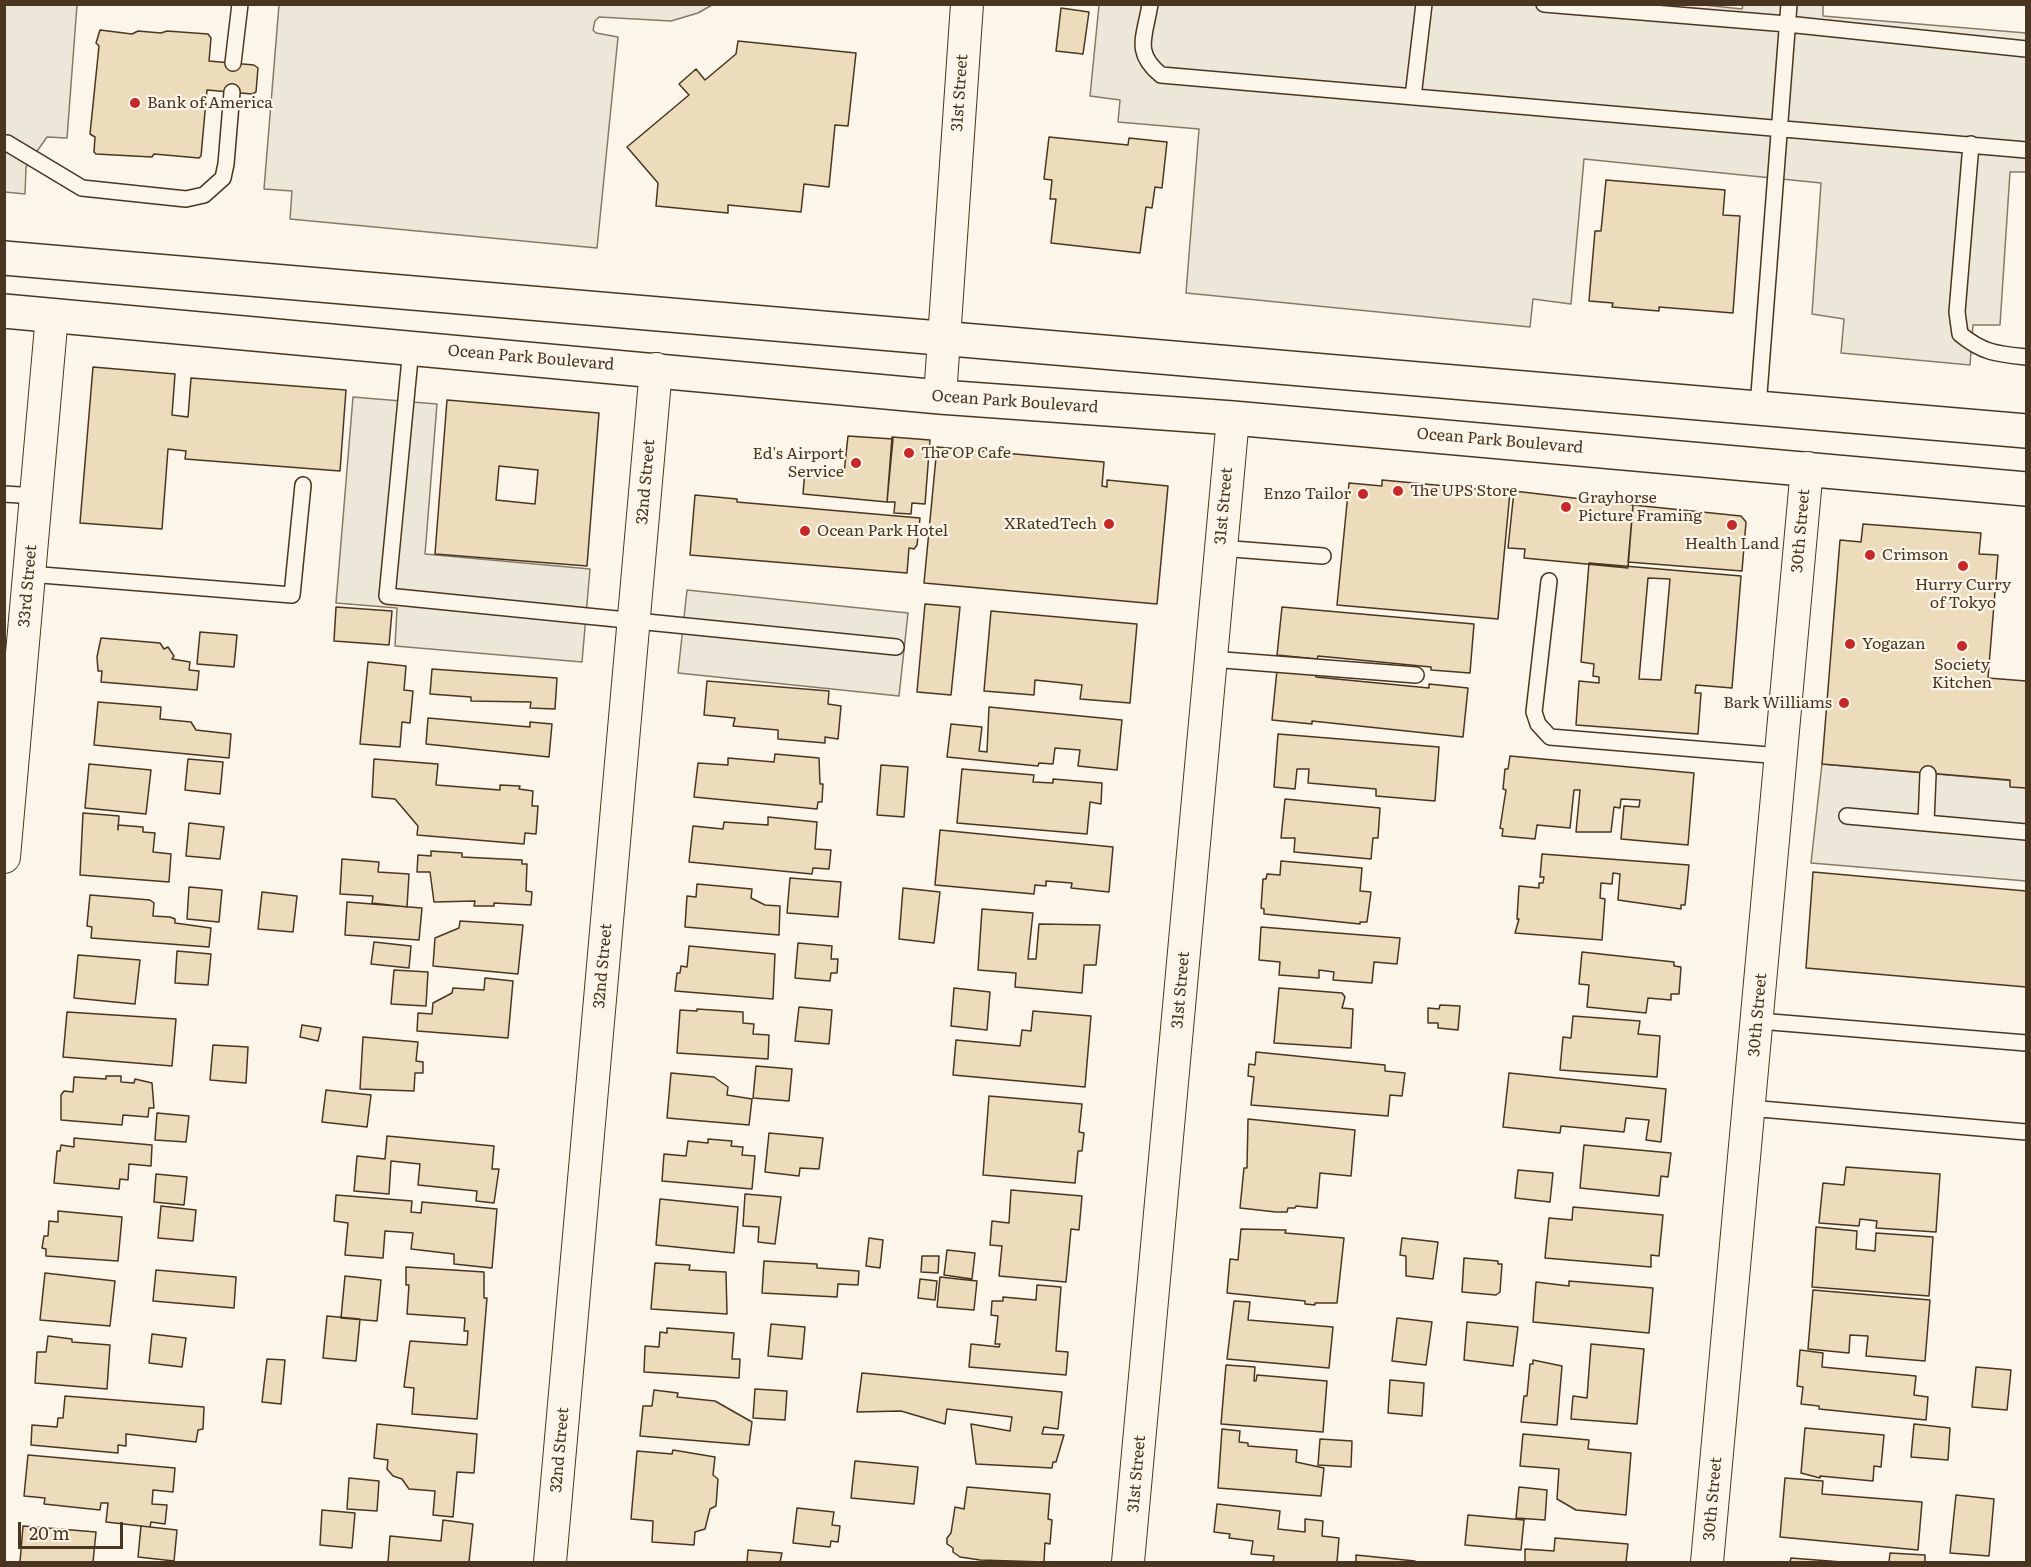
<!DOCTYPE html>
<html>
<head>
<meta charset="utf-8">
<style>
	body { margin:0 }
	#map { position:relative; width:2031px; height:1567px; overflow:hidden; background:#fbf6e9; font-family:Literata,serif }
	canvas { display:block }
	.frame { position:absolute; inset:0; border:6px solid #4a3520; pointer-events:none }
	.scale { position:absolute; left:18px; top:1522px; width:105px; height:27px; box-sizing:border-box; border:3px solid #4a3520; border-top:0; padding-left:8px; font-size:18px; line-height:21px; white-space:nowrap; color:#4a3520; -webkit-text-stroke:4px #fbf6e9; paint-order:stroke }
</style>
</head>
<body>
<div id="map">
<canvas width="2031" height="1567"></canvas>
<div class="frame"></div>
<div class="scale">20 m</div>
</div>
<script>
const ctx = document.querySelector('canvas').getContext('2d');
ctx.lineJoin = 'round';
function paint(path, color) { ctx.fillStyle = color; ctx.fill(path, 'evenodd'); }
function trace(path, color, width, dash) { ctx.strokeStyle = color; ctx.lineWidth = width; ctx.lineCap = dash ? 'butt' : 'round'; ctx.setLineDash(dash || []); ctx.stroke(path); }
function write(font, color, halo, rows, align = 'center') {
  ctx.font = font + ' Literata,serif'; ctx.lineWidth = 4.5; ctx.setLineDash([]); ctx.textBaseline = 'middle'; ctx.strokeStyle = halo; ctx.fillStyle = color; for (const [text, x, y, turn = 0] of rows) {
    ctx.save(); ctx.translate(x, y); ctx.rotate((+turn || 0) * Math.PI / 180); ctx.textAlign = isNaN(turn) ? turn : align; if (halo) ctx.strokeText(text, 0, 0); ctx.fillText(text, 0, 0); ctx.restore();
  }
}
const parking = new Path2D(`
	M1695,4L1742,9L1743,5H1823V16L2026,33V172H2010L2000,325H1973L1970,365L1841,353L1844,319L1812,314L1821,183L1584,159L1571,304L1533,299L1530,327L1186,293L1199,129L1118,122L1120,100L1090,96L1099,5Z
	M4,5H77L67,138L47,137L26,167L25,194L5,192Z
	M279,5V4L712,5L698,13L671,21L599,17L595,21L593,30L596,33L618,37L597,248L290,219L292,191L264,189Z
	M353,397L437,404L425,554L590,569L582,662L395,646L397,608L336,603Z
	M687,590L908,613L899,696L678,673Z
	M1822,764L2026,782V881L1811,863Z`);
paint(parking, '#ede7d9');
trace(parking, '#887966', 1.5);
const building = new Path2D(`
	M1061,8L1089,12L1083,54L1056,51Z
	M100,30L132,34L138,31L161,33L167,31L208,34L211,38L209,61L254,65L258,68L256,92L252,94L207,90L201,156L199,158L154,154L152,157L96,154L94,152L95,137L90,134L99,46L96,43Z
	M738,41L856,53L848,126L835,125L829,187L804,184L801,212L728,205V213L656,206L658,183L627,147L689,95L679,84L696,69L705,80L736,54Z
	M1049,137L1128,145L1129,138L1167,142L1162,188L1155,187L1152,208L1146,207L1140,253L1051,243L1056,199H1050L1052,180L1044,179Z
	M1606,180L1725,190L1723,215L1740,216L1733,313L1659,307V311L1612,307L1613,303L1589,301L1595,231H1601Z
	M93,367L175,374L172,415L188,417L191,378L346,390L340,471L185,459L186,451L168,449L162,529L80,523Z
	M447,400L599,413L587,566L435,554ZM499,466L538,470L535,504L496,500Z
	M848,436L893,439L887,502L803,494L805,470L844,473Z
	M892,437L930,440L925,504L912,503L911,514L894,513L895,502H887Z
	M937,447L1104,462L1102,486L1107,487V480L1168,486L1157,604L924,583Z
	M1382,480L1510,492L1498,619L1337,605L1349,483L1382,486Z
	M1514,491L1633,505L1628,568L1524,558L1525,549L1508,548Z
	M695,495L737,499V502L920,518L917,545L914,549L909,548L907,573L690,555Z
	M1633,505L1741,516L1746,522L1742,571L1628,562Z
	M1863,524L1981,533L1979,554L1998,555L1988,678L2026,681V788L2010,787V780L1822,764L1840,540L1861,542Z
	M1589,563L1741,576L1732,688L1696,685L1695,693H1701L1698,734L1576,725L1579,681L1599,683V677L1593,676L1594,664L1581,662ZM1648,578L1670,579L1661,680L1639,679Z
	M925,604L960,607L951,695L917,692Z
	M336,607L392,611L389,645L334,641Z
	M1282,607L1474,624L1470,673L1431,670V667L1318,656L1317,659L1277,655Z
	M991,611L1137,624L1130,703L1080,699L1082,685L1035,680L1034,695L984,691Z
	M200,632L237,635L234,667L197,664Z
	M101,638L160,643L164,649L168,647L174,656L172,659L190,662L189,670L199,671L197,690L101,682L102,671H98L97,657Z
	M368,662L406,666L404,690L413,691L410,723L402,722L400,747L360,744Z
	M432,669L557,678L555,709L530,708L531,702L471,701V697L430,694Z
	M1277,670L1316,674V677L1429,688V684L1468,688L1463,737L1312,721V724L1272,720Z
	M707,681L829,691L828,704L841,706L838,739L825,737V743L778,739V730L733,726L735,718L704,715Z
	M98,702L161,707L160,719L191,722L196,730L231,734L229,758L94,745Z
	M989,707L1122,720L1117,770L1078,766L1080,750L1055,748L1053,764L1039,763L1038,766L947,757L951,724L982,727L979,751L987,752Z
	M428,718L530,727V722L552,724L549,757L426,744Z
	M1278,734L1439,747L1435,801L1376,796V789L1308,783L1309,769H1297L1295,789L1274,787Z
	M775,754L819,758L820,784H823L822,802H818L817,809L694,797L698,763L728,765V758L774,762Z
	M1510,756L1694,773L1688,845L1621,839L1624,806L1639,807L1640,800L1621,799L1620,808L1614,807L1611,832H1576L1580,790H1574L1570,828L1537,825L1535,839L1502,836L1503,829L1500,828L1506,790L1503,789L1505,769H1508Z
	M188,759L223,762L220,794L185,790Z
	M374,759L438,764L436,785L500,790V785L520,786L519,789L533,791L532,806H538L536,834L525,833L524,844L417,835L418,826L395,799L372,797Z
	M89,764L151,770L146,814L85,808Z
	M881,765L908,767L904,817L877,815Z
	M962,769L1034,775L1033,782L1053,783V779L1102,783L1101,804L1090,802L1087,834L957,823Z
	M1285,799L1380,808L1378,838H1373L1371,859L1294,852L1295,838H1281Z
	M83,813L119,816L118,830V825L143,827V832L155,833L153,852L171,854L169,882L80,875Z
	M768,817L817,822L815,849L831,850L829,869L813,868L812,874L689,862L693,826L723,829L724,822L768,825Z
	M189,823L224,827L220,859L186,856Z
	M940,830L1113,847L1109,892L1071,888L1072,883L1046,881V886L1035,885L1034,894L935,885Z
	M431,851L462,853V857L522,860V864H527L526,891L532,892L531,905L494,903V906H474L475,901L434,902L430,872H417L418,855L431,856Z
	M1542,854L1689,865L1685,905H1681V909L1618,900L1620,874L1613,873L1612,884L1601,883L1600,898L1605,899L1602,940L1515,933L1519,919H1517L1519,886L1539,888V883H1543L1544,877H1540Z
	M342,859L379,862L378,872L409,874L407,907L372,903L373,896L340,894Z
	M1281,861L1362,868L1360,891L1371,892L1367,922H1360V924L1264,914V909L1261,908L1263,879H1266L1267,874L1280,875Z
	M1813,872L2026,891V987L1806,968Z
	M790,878L841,882L838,917L787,913Z
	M697,884L752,889L751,898L765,905L780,906L779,935L685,927L687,896L696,897Z
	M189,887L222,890L219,922L187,919Z
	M903,888L940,892L934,943L899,939Z
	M262,892L297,896L293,932L258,929Z
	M90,895L150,900L154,903L153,916L170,917L175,919V923L211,928L209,947L91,938L92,927L87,926Z
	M347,902L422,908L419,940L345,935Z
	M982,909L1033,913L1028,959H1036L1039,924L1100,925L1096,965H1084L1082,993L1015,987L1016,973L978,970Z
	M460,921L523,925L518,974L433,966L435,938L459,928Z
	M1261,927L1400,938L1397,964L1374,962L1372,983L1333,980L1334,972L1319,970V978L1279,975L1280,962L1259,960Z
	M374,942L411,946L409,968L371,964Z
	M798,943L832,946L831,959H838L837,973H831L830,981L795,978Z
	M689,946L775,954L773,999L675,991L677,973H680L681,966L687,967Z
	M177,951L211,954L208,985L175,983Z
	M1582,952L1674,962V966L1681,967L1679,994H1671V1000L1648,998L1646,1013L1587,1007L1589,985L1579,984Z
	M78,955L140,960L135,1004L74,998Z
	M394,970L428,972L426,1006L391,1004Z
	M485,978L513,981L508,1038L417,1031L418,1013L432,1014L433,1003L452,993L453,988L484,990Z
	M954,988L990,992L987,1030L951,1026Z
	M1279,988L1342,993L1345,997L1342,1008L1353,1009L1351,1048L1274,1043Z
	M1440,1005L1460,1006L1458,1030L1438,1028V1023H1428V1008L1439,1009Z
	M799,1007L832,1010L829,1044L795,1041Z
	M697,1009L743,1012V1023L754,1024L753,1034L769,1035L768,1059L677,1053L680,1010L697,1011Z
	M1033,1011L1091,1016L1085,1087L953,1075L956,1040L1020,1046L1022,1030L1031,1031Z
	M67,1012L176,1019L172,1066L63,1057Z
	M1573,1016L1640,1021L1638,1034L1660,1036L1657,1077L1560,1070L1563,1037L1571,1038Z
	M302,1025L321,1028L318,1041L300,1037Z
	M363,1037L418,1042L416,1061L423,1062V1073H415L414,1091L360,1089Z
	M213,1045L248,1047L246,1083L210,1080Z
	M1256,1052L1385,1065V1071L1405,1073L1402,1096L1390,1095L1388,1116L1251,1105L1254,1077L1248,1076L1249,1064L1255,1065Z
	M756,1066L792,1069L789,1101L753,1098Z
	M671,1073L714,1077L728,1087L727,1095L752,1099L749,1125L667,1118Z
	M1509,1073L1666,1089L1661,1142L1646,1140L1649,1120L1626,1118L1624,1132L1561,1126L1560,1133L1503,1127Z
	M106,1076H121V1082L134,1083L135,1079L152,1083L154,1108H149L148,1117L123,1115L122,1125L61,1120V1095L64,1091L73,1092L74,1077L106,1079Z
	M326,1090L371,1095L367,1127L322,1122Z
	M989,1096L1082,1104L1079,1132L1084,1133L1082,1151H1078L1075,1183L983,1175Z
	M157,1113L189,1116L186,1142L155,1140Z
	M1248,1119L1355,1130L1351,1176L1320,1173L1317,1208L1296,1206L1295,1208H1288L1287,1212H1276L1240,1208L1244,1168H1247Z
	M769,1133L823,1138L819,1169L800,1168L799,1176L765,1172Z
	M387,1136L494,1146L492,1169H499L494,1203L476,1201L477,1191L418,1185L420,1164L391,1161L389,1194L354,1191L357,1156L385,1159Z
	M74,1138L152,1145L151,1166L129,1164L128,1180L120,1179L119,1189L54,1183L57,1151H60L61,1145L74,1147Z
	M708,1139L732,1141L731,1146L743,1147L742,1155L755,1156L752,1189L662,1181L664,1154L686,1156L688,1141L708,1143Z
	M1584,1145L1671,1153L1668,1177L1661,1176L1659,1196L1580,1188Z
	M1846,1167L1940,1174L1936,1232L1876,1228L1877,1221L1860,1219L1859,1226L1819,1223L1823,1183L1844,1185Z
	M1518,1170L1553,1173L1550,1202L1515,1198Z
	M156,1174L187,1177L184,1205L154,1202Z
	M1011,1190L1082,1196L1079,1230L1071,1229L1066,1282L999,1276L1002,1246L990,1245L992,1221L1009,1223Z
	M745,1194L781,1197L775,1244L758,1242L759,1227L743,1226Z
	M336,1195L412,1201L411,1212L421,1213L422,1202L497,1209L492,1268L454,1264V1254L411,1249L413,1233L385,1231L383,1258L345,1255L348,1223L334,1221Z
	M660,1199L738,1207L734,1253L656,1245Z
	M161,1206L196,1210L193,1241L158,1238Z
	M1573,1207L1663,1215L1659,1256L1651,1255V1267L1545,1258L1549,1218L1572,1220Z
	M58,1211L122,1217L118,1261L46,1256V1249L42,1248L44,1236H48L49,1221L58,1222Z
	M1816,1227L1857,1231L1856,1249L1875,1251L1876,1233L1933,1237L1929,1296L1812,1287Z
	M1241,1229L1286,1230L1285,1233L1344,1238L1337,1303H1315V1305L1305,1304V1301L1227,1293L1230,1259L1238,1260Z
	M869,1238L883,1240L880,1268L866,1266Z
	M1402,1238L1438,1242L1433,1279L1406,1276V1256L1400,1255Z
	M947,1250L975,1253L972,1279L944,1275Z
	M922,1256H939L938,1273L921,1272Z
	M1464,1258L1498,1261V1264H1502L1500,1292L1496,1295L1462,1292Z
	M764,1261L817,1264V1268L859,1271L858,1285L838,1284L837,1297L762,1293Z
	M655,1263L690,1265L689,1270L726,1272L727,1314L651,1309Z
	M406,1267L484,1272V1298H487L477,1419L412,1414L414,1388L404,1387L410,1341L467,1345L468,1331H464L465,1318L407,1314L409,1285H406Z
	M156,1270L236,1277L234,1308L153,1301Z
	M45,1273L115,1281L110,1326L40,1320Z
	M345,1276L381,1280L377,1321L341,1318Z
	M940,1277L977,1281L974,1310L937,1307Z
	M920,1279L937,1281L935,1300L918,1298Z
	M1569,1281L1653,1288L1649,1333L1533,1322L1536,1282L1569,1286Z
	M1037,1285L1061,1287L1056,1351L1068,1352L1066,1375L969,1367L971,1344L999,1347L1000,1344H995L998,1316L991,1315L992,1301H1003V1297L1036,1300Z
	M1813,1290L1930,1300L1925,1361L1866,1356L1868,1336L1850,1335L1849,1353L1808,1349Z
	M1234,1301L1250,1302L1248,1320L1333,1327L1329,1368L1227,1359Z
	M327,1316L360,1319L356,1361L323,1358Z
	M1397,1318L1432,1322L1426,1365L1392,1361Z
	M1467,1322L1518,1327L1513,1366L1464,1360Z
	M771,1324L805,1327L802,1359L768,1356Z
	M667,1328L734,1333L732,1359H740L739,1378L644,1372L645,1346L659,1347L660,1332L667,1333Z
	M152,1334L186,1338L182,1367L149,1363Z
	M48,1336L72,1339V1342L110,1345L107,1389L35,1383L37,1352H46Z
	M1591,1344L1644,1349L1637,1424L1571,1419L1573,1396L1587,1398Z
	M1800,1350L1823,1353L1822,1367L1916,1376L1914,1395L1928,1397L1926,1420L1819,1409V1406L1801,1404L1803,1387L1797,1386Z
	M267,1359L285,1360L281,1404L262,1402Z
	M1533,1360L1562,1366L1557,1425L1521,1422L1524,1396H1527L1530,1364H1533Z
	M1226,1365L1255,1367L1254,1381H1256L1257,1375L1327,1381L1323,1432L1221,1424Z
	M1976,1367L2011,1370L2007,1410L1972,1407Z
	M862,1373L1062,1392L1058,1429L1044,1427L1042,1434L1064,1435L1056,1462H1053L1052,1468L976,1464L971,1424L1010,1431L1012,1417L947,1409L945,1424L901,1411L857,1412Z
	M1390,1380L1424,1383L1422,1416L1388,1413Z
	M755,1389L787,1391L785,1420L753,1418Z
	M654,1390L678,1393L677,1397L715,1401L752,1422L749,1445L640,1436L643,1406H652Z
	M65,1396L204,1407L203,1429L198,1430L196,1442L126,1434V1446L118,1445V1453L31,1445L32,1425L57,1427L58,1418H63Z
	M377,1424L477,1434L474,1473L457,1472L453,1517L433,1515L435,1491L409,1489L402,1479L393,1476L387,1469L388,1460L374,1458Z
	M1914,1424L1950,1428L1948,1460L1911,1457Z
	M1805,1428L1884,1435L1881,1467L1874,1466L1873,1481L1820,1476V1478L1801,1473Z
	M1222,1429L1240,1431L1239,1442L1248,1443V1446L1297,1450L1296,1462L1324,1468L1321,1496L1218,1488Z
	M1523,1434L1589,1440L1588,1449L1631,1453L1626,1515L1576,1510L1557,1499L1559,1469L1520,1466Z
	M1320,1439L1352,1441L1351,1467L1318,1465Z
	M673,1450L715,1457L713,1475L718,1479L716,1506L710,1509L705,1529L695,1532L694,1545L652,1542L653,1521L631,1519L637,1451L672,1454Z
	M28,1455L175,1468L173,1492L153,1490L152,1504L167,1505L165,1524L151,1522L150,1527L106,1522L108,1503H101L100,1510L44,1504L45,1498L24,1496Z
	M855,1461L918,1467L914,1504L851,1498Z
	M349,1478L379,1481L377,1511L347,1509Z
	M1785,1478L1823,1481L1822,1494L1922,1502L1918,1550L1780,1537Z
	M967,1487L1050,1494L1048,1519L1052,1520L1050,1544L1045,1543L1044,1562L980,1560L960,1557L953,1552V1548L947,1544V1538L951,1533L955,1507L964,1509Z
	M1519,1487L1547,1490L1545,1520L1516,1518Z
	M1956,1495L1994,1499L1989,1556L1950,1553Z
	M1217,1504L1280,1511L1278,1529L1305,1532V1519L1323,1521L1322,1536L1339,1538L1337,1562H1273L1274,1556L1251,1554L1253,1541L1229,1538L1230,1534L1214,1532Z
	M797,1508L834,1512L832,1525L840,1526L838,1542L831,1541L830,1547L793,1543Z
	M322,1510L355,1513L352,1548L320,1545Z
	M1468,1515L1524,1520L1521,1550L1465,1545Z
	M443,1520L473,1524L469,1562H388L390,1536L441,1541Z
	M23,1526L96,1532L93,1562H20Z
	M141,1526L177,1530L174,1561L138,1557Z
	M1555,1538L1628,1544L1626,1562H1525V1549L1554,1551Z
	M748,1550L782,1553L780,1562H747Z
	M1890,1553L1925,1555V1562H1889Z
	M1356,1555L1415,1561V1562H1356Z
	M1791,1558L1842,1562H1790Z`);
paint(building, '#ecdcbc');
trace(building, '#4a3520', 1.5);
const service = new Path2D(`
	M1150,4C1145,37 1133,52 1161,75L2026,150
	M1544,4L1787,24L2026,49
	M233,63L240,4
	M1413,97L1424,4
	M7,143L82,188L186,199L204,195L223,178L226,164L232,92
	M1971,144L1957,312L1960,334C1983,353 1997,354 2026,357
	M411,348L387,596L896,647
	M1758,407L1789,4
	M4,494L36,496
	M1220,548L1323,556
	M29,574L292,595L303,485
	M1549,581L1534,712L1538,724L1550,737L1781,756
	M1211,659L1416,675
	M1847,816L2026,832
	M1926,823L1928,774
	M1759,1021L2026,1043
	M1749,1108L2026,1132`);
const minor = new Path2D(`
	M940,397L967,4
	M4,857L52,315
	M550,1562L656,369
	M1128,1562L1233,418
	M1707,1562L1807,468`);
const tertiary = new Path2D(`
	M4,258L2026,431
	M4,311L940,397L1233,418L2026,489`);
trace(service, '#4a3520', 18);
trace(minor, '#4a3520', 34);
trace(tertiary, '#4a3520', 36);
trace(service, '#fbf6e9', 15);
trace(minor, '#fbf6e9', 32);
trace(tertiary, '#fbf6e9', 33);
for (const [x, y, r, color] of [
	[135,103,6,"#c62828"],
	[909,453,6,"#c62828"],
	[856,463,6,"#c62828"],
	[1398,491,6,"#c62828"],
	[1363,494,6,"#c62828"],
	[1566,507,6,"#c62828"],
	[1109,524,6,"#c62828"],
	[1732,525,6,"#c62828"],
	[805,531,6,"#c62828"],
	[1870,555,6,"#c62828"],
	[1963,566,6,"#c62828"],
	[1850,644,6,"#c62828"],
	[1962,646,6,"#c62828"],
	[1844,703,6,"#c62828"]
]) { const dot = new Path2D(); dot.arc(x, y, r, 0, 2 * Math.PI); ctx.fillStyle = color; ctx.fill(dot); trace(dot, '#fbf6e9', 2); }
write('16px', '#4a3520', '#fbf6e9', [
	["31st Street",960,93,-86],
	["Ocean Park Boulevard",531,358,5],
	["Ocean Park Boulevard",1015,402,4],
	["Ocean Park Boulevard",1500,441,5],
	["32nd Street",646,482,-85],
	["31st Street",1224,506,-85],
	["30th Street",1801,531,-85],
	["33rd Street",28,586,-85],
	["32nd Street",603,966,-85],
	["31st Street",1181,990,-85],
	["30th Street",1758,1015,-85],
	["32nd Street",560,1450,-85],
	["31st Street",1137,1474,-85],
	["30th Street",1713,1499,-85]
]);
write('16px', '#4a3520', '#fbf6e9', [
	["Bank of America",147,103],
	["The OP Cafe",921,453],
	["Ed's Airport",844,454,"right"],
	["Service",844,472,"right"],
	["The UPS Store",1410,491],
	["Enzo Tailor",1351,494,"right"],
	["Grayhorse",1578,498],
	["Picture Framing",1578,516],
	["XRatedTech",1097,524,"right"],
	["Ocean Park Hotel",817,531],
	["Health Land",1732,544,"center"],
	["Crimson",1882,555],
	["Hurry Curry",1963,585,"center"],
	["of Tokyo",1963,603,"center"],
	["Yogazan",1862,644],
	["Society",1962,665,"center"],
	["Kitchen",1962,683,"center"],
	["Bark Williams",1832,703,"right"]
], 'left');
</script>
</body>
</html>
